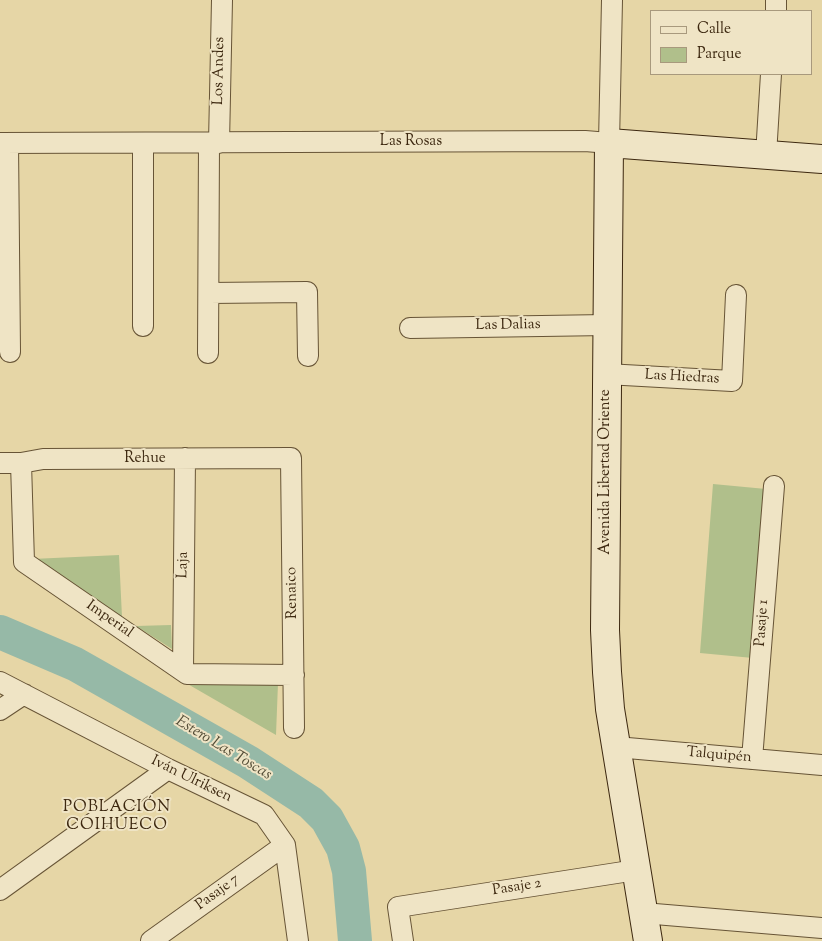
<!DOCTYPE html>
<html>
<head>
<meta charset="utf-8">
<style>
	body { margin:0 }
	#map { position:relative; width:822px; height:941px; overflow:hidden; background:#e6d6a6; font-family:"Sorts Mill Goudy",serif }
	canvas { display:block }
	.legend { position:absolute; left:650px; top:10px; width:162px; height:65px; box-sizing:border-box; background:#efe4c5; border:1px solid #a8997d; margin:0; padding:6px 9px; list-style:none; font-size:15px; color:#3d2810 }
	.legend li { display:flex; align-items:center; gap:10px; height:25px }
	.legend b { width:25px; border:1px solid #a8997d }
</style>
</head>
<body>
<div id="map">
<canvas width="822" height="941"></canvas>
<ul class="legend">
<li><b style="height:6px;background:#efe4c5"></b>Calle</li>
<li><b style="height:14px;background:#b0bf8b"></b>Parque</li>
</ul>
</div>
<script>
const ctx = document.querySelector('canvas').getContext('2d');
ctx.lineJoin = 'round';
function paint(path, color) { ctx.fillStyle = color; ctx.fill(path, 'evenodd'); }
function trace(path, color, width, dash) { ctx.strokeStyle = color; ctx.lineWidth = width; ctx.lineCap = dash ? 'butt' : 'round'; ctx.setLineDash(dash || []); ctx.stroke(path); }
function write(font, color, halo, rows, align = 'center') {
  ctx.font = font + ' "Sorts Mill Goudy",serif'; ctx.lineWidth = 4; ctx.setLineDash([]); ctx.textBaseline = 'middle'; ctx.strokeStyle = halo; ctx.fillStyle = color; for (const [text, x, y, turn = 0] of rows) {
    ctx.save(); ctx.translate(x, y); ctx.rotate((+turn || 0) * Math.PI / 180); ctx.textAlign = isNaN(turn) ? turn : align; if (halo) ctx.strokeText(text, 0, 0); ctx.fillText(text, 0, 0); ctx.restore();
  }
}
paint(new Path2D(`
	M713,484L766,489L753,658L700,653Z
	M119,555L122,617L32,559Z
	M171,625L172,649L136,626Z
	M179,679L278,683L276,735Z`), '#b0bf8b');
trace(new Path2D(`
	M0,632L75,664L248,762L311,803L327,819L343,848L349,871L355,941`), '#96b9a7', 34);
const minor = new Path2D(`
	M776,11V0
	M0,143L585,141L609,143L612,0
	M8,143L10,352
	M143,143V326
	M219,143L222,0
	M766,155L771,74
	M209,293L307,292L308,356
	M410,328L607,325
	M208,353L209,143
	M606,374L732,381L736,295
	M0,463H21L43,459L291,458L294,728
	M21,463L24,562L187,674L294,675
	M183,671L185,458
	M0,682L168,769L264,815L285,845L298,941
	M0,710L24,694
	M616,747L822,765
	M752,759L774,486
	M0,890L168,769
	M643,913L822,928
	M151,941L285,845
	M403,941L398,907L636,870`);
const secondary = new Path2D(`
	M648,941L610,709L607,672L605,630L609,143L822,159`);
trace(minor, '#675436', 22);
trace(secondary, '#3d2810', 30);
trace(minor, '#efe4c5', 20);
trace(secondary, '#efe4c5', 28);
write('15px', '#3d2810', '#efe4c5', [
	["Los Andes",220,71,-89],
	["Las Rosas",411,142],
	["Las Dalias",508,326,-1],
	["Las Hiedras",682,378,3],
	["Rehue",145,459],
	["Avenida Libertad Oriente",606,472,-90],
	["Laja",184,565,-89],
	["Renaico",293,593,-91],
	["Imperial",109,620,35],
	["Pasaje 1",763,623,-86],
	["Talquipén",719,756,5],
	["Iván Ulriksen",191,780,26],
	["Pasaje 2",517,888,-9],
	["Pasaje 7",218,893,-36]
]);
write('italic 16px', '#534c36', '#efe4c5', [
	["Estero Las Toscas",223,749,31]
]);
ctx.letterSpacing = '1px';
write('16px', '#3d2810', '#efe4c5', [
	["POBLACIÓN",117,808],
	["COIHUECO",117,826]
]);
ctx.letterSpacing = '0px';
</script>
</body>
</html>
